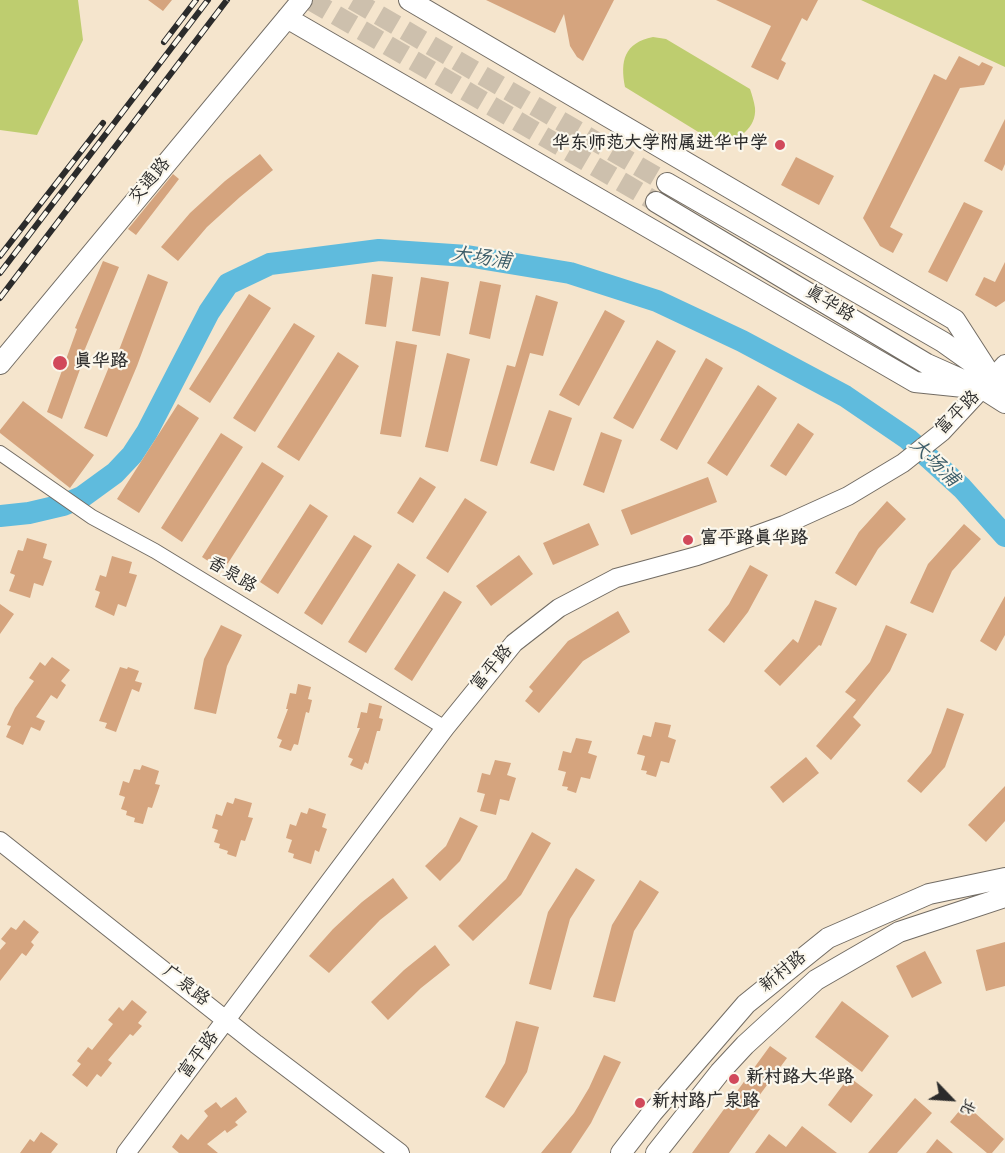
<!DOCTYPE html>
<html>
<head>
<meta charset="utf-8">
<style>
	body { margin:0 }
	#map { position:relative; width:1005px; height:1153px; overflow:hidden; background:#f5e5cd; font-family:Kalam,"LXGW WenKai TC",sans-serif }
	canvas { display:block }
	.north { position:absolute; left:921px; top:1069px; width:60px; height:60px; -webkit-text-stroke:4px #fbf7ec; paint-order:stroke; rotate:115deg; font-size:16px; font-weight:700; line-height:24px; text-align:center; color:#2b2b2b }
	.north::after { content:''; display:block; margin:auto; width:21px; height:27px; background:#2b2b2b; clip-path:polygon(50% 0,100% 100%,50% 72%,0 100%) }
</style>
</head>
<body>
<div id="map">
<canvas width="1005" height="1153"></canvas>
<div class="north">北</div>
</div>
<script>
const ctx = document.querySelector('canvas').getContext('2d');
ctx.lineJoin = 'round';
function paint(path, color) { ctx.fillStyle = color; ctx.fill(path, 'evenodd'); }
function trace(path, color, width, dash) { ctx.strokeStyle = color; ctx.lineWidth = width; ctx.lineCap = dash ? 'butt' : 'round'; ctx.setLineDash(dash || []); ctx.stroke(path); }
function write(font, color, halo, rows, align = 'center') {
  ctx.font = font + ' Kalam,"LXGW WenKai TC",sans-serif'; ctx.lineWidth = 4.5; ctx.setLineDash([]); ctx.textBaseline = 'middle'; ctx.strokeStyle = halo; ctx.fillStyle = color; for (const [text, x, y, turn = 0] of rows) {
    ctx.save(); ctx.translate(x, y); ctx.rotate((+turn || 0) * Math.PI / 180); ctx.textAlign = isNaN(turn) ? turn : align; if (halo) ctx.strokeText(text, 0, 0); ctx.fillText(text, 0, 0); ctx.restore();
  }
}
paint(new Path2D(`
	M0,0H78L83,40L37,135L0,130Z
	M861,0H1005V67Z
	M653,37L666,39L750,89C752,95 754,101 755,108C757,130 733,145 713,141L625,87C620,61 624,43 653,37Z`), '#becd6f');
trace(new Path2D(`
	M0,516L29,513L63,505L82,497L115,473L132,455L147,432L209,312L228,284L270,264L379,250L467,256L570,273L657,301L742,341L845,396L908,439L962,488L1005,536`), '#5fbbdd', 22);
paint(new Path2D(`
	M148,0H172L163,11Z
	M486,0H614L583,61L577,57L570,46L564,14L555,33Z
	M716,0H818L807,21L802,18L781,60L786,63L778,80L751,67L771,26Z
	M959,56L979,66L982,62L993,67L984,85L960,88L890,227L903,234L893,253L880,246L863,218L934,74L946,80Z
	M1005,119V164L1002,171L984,161Z
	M260,154L273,170L240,197L207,227L178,261L161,247L190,213L225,181Z
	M796,157L834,176L819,205L781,185Z
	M173,174L179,179L136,235L128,229Z
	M964,202L983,211L947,282L928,272Z
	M103,261L119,267L85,349L87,350L62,419L47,412L77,329L75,328Z
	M1005,262V301L996,307L975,295L984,277L995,282Z
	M148,274L168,282L137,366L107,437L84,428L113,357L116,358Z
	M372,274L393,277L386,327L365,324Z
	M421,277L449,282L440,336L412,331Z
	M480,281L501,285L490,339L469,334Z
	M249,294L271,308L210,403L189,389Z
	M536,295L558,302L543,356L530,353L497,466L480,461L507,365L515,367Z
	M605,310L625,321L579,406L559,395Z
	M294,323L315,336L255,432L233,418Z
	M657,340L676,351L633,429L613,418Z
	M396,341L417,345L401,437L380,434Z
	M338,352L359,366L299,461L277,447Z
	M447,353L470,359L448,452L425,447Z
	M706,358L723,368L677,450L660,440Z
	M758,385L777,398L727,476L707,463Z
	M23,401L94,455L70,488L0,433V430Z
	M178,404L199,418L139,513L117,499Z
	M549,410L572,418L554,471L530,463Z
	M798,423L814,434L786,476L770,466Z
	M601,432L622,440L604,493L583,485Z
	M221,433L243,447L182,542L161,528Z
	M262,462L284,476L223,571L202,557Z
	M420,477L436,487L413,523L397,513Z
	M708,477L717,502L631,535L621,510Z
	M465,498L487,512L448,573L426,558Z
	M887,501L906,519L878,549L856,586L835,573L859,532Z
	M310,504L328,516L278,594L260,582Z
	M589,523L599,545L553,565L543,543Z
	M964,524L981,539L952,571L933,613L910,603L928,564Z
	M354,535L372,546L322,625L304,613Z
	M27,538L47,544L43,558L52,561L43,586L34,583L30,598L9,591L15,575L10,573L18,550L23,551Z
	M519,555L533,574L491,606L476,586Z
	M112,556L132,562L129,573L137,575L126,607L118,604L114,616L95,607L100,592L95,590L100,575L106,577Z
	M398,563L416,575L366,653L348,642Z
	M750,565L768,575L748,612L724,643L708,630L729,604Z
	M444,591L462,602L412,681L394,669Z
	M1005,596V635L996,651L980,641Z
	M815,600L837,608L821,646L819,645L780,686L764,671L793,639L798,643Z
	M0,604L14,614L0,634Z
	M618,611L630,632L583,661L539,713L525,701L533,691L529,687L568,641Z
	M221,625L242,635L227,666L216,714L194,709L204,659Z
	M886,625L907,634L890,671L853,717L861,725L831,760L816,746L856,700L845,692L870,662Z
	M52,657L70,670L61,681L66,685L57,699L51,695L36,717L45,721L40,731L31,727L23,745L6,737L11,726L7,725L15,708L34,681L29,678L40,662L45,666Z
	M120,667L127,669L128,667L139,671L135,681L142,683L139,692L132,689L116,732L105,728L107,723L99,721Z
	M298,684L311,687L308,699L312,700L309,713L306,712L298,745L294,744L291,751L279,747L282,740L277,738L288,709H286L290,693L296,694Z
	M369,703L382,706L379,718L383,719L380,731H377L368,764L365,762L362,770L350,765L353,759L348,757L360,728H357L361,712L367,713Z
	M947,708L964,714L945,767L921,793L907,781L931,753Z
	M655,722L671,725L668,737L676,740L669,763L661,761L656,777L646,774L647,771L641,770L645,756L637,754L643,735L651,737Z
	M576,738L592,741L588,753L597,756L590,779L581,777L576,793L567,790L568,787L562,786L566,772L558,770L563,751L571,753Z
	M806,757L819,773L783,803L770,787Z
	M495,760L511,763L507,775L516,778L509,801L500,799L496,815L480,811L485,794L477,792L482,773L490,775Z
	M142,765L159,771L155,784L160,785L152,808L148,807L143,824L134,822L135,818L126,815L127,811L121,809L125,797L119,795L123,781L129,783L134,769L140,770Z
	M1005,786V821L986,842L968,825Z
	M235,798L252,803L248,817L253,818L245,841L241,840L236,857L227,854L228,851L219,848L220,844L214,842L218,830L212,828L216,814L222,816L227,802L233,804Z
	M309,808L326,814L322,827L327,829L319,852L315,850L311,864L293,858L294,854L288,852L292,840L286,838L290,824L296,826L301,812L307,814Z
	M460,817L478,826L460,861L440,881L425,866L446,846Z
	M532,832L551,843L521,895L473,941L458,926L506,879Z
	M576,868L595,880L570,919L551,990L529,984L548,912Z
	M393,878L408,898L380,920L329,973L309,956L333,929L362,902Z
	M640,880L659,892L634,931L615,1002L593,997L612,925Z
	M24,920L39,932L31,942L34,945L26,956L22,953L0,981V950L6,943L1,939L11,927L16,930Z
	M1005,942V986L986,991L976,950Z
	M435,945L450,965L421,988L388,1020L371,1002L404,970Z
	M925,951L942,983L912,998L896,966Z
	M132,1000L147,1012L138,1023L142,1026L133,1036L130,1034L108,1060L112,1063L101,1077L97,1074L87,1087L72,1075L81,1064L77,1061L88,1047L92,1050L113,1024L108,1020L119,1007L123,1011Z
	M842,1001L889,1036L862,1072L815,1037Z
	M516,1021L539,1027L527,1072L504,1108L485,1097L505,1063Z
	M770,1046L787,1058L753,1104L760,1109L729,1153H692Z
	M604,1055L621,1062L591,1123L571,1153H541L574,1113L589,1088Z
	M849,1077L873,1095L851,1123L828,1105Z
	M236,1097L247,1112L235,1122L238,1125L227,1133L225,1130L207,1144L218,1153H179L172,1147L181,1134L188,1140L208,1116L204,1111L216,1102L221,1108Z
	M915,1098L932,1113L897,1153H868Z
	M965,1104L1004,1139L992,1153H987L950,1122Z
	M802,1126L837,1153H755L769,1134L786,1147Z
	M41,1132L58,1144L51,1153H20L30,1139L34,1142Z
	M937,1139L953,1153H926Z`), '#d5a47e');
trace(new Path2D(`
	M310,0L656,202
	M353,0L667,183`), '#cdc0ad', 20, [20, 10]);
const minor = new Path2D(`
	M0,453L92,517L155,551L445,728`);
const tertiary = new Path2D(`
	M0,841L256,1044L400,1153
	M126,1153L445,728L514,643L559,608L616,578L697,556L726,546L784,525L848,496L903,463L942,432L1005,364`);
const secondary = new Path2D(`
	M409,0L955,320L993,379
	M287,18L915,382L983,389
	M667,183L943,342L1005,386
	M656,202L927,364L983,389L1005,403
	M0,364L302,0
	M621,1153L652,1113L746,1004L828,938L929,894L1005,878
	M656,1153L720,1072L745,1045L816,980L899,932L1005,897`);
trace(minor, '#726c64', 16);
trace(tertiary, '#726c64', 20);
trace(secondary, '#726c64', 22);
trace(minor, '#fff', 14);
trace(tertiary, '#fff', 18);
trace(secondary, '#fff', 20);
const rail = new Path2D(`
	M164,42L196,0
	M0,256L103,123
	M0,273L208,0
	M0,298L227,0`);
trace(rail, '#2b2b2b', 6);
trace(rail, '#fbf7ec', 4, [11]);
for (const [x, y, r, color] of [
	[780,145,6,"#d1495b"],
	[60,363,8,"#d1495b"],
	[688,540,6,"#d1495b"],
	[734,1079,6,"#d1495b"],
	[640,1103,6,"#d1495b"]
]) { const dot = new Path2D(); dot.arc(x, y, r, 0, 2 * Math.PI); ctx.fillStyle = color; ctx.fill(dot); trace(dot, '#fbf7ec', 2); }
write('bold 18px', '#2b2b2b', '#fbf7ec', [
	["华东师范大学附属进华中学",768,145,"right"],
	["真华路",74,363],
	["富平路真华路",700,540],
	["新村路大华路",746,1079],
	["新村路广泉路",652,1103]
], 'left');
write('18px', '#2b2b2b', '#fbf7ec', [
	["交通路",151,182,-50],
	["真华路",829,305,31],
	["富平路",959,414,-45],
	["香泉路",231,576,31],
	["富平路",493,669,-50],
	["新村路",784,973,-39],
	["广泉路",185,987,38],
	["富平路",200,1056,-53]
]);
write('italic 20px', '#3d5d69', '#fbf7ec', [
	["大场浦",481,260,8],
	["大场浦",933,464,44]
]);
</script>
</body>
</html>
